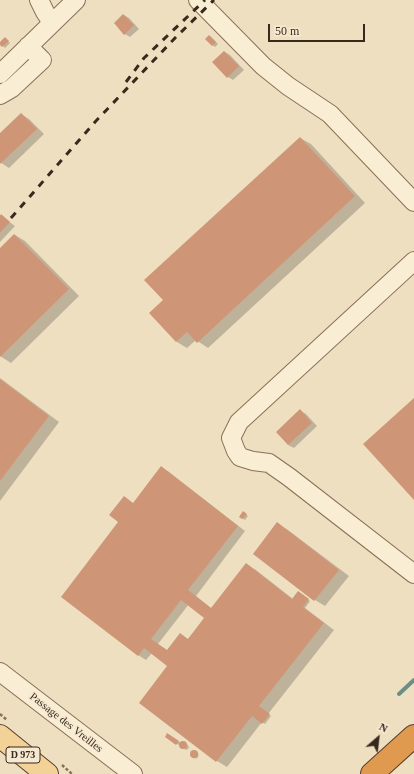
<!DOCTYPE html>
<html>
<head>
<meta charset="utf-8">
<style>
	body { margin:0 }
	#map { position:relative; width:414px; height:774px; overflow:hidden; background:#efdfc1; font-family:Georgia,serif }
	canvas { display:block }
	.north { position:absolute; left:358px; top:718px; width:40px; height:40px; -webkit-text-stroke:3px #f6e9d1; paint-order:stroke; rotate:28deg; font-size:11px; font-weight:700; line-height:16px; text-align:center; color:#38291d }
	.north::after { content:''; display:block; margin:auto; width:14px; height:18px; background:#38291d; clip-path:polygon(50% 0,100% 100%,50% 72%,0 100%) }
	.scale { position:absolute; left:268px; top:24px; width:97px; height:18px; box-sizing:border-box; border:2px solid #38291d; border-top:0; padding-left:5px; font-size:12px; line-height:14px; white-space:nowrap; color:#38291d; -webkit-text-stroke:3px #f6e9d1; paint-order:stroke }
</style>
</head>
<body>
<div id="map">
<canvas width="414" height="774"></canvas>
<div class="north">N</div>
<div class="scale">50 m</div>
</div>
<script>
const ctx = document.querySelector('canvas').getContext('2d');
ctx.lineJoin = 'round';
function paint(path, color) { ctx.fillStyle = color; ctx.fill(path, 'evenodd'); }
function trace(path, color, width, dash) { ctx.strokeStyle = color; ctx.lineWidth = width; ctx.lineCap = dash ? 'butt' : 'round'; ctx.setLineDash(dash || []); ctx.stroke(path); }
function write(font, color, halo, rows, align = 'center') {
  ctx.font = font + ' Georgia,serif'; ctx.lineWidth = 3; ctx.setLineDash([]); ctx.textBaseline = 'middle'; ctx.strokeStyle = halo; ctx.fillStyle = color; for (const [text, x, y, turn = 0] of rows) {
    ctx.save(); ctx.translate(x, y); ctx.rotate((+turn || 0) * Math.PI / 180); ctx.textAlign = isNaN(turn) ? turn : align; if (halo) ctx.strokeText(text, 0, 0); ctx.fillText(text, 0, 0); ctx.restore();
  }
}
paint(new Path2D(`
	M124,15L129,18L139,29L130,37L125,34Z
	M210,36L218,44L215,47L212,45Z
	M7,40L10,43L5,48L0,43Z
	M225,52L230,55L244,70L233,80L228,77L214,62Z
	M21,114L29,119L44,134L9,168L0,162V134Z
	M300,138L311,144L365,203L208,348L196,340L187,348L177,342L150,313L164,300Z
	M0,215L15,226L0,242Z
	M15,235L25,241L79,296L11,363L0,356V249Z
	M0,378L59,422L0,501Z
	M301,411L306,414L317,426L294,448L288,445Z
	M162,468L169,472L245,531L196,596L212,609L246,564L256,570L293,599L301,594L310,601L305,608L334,630L268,714L271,716L265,724L262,722L227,767L217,761L140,702L169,665L152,653L146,660L138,655L134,504ZM189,604L211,610L188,639L168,651L158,644Z
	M244,513L248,516L245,520L240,517Z
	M278,524L288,530L349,576L325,606L315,600L254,553Z
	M168,734L181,743L184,742L187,744L189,747L188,749L186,750L181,746V743L179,745L177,744Z
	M191.5 755a3.5 3.5 0 1 1 7 0a3.5 3.5 0 1 1-7 0Z`), '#0003');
trace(new Path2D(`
	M399,694L414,680`), '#6b8f84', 4);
paint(new Path2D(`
	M123,14L134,25L124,35L114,23Z
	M209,35L216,42L212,46L205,39Z
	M5,37L9,41L2,47L0,45V42Z
	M224,51L239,66L227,78L212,62Z
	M21,113L37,129L0,164V133Z
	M300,137L355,196L197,343L187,332L176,342L149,313L163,300L144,280Z
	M1,214L10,222L0,233V216Z
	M14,234L69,289L0,357V248Z
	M0,379L49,416L0,481Z
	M414,398V500L363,444Z
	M300,409L312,423L288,445L276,432Z
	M161,466L238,526L188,590L211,608L246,563L292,599L298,591L309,599L303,607L324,623L259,706L270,714L262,724L252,716L216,762L139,703L167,666L144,648L138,656L61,597L118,522L109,515L124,496L133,503ZM181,600L204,618L188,639L180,633L167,650L151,639Z
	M243,511L247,514L242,519L239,517Z
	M277,522L339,570L314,601L253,554Z
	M167,733L179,741L176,745L165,737Z
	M179 745a4 4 0 1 1 8 0a4 4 0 1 1-8 0Z
	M190 754a4 4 0 1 1 8 0a4 4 0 1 1-8 0Z`), '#ce9676');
const minor = new Path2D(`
	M39,0L45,12L52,23
	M198,0L263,66L288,86L330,114L414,202
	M0,74L76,0
	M0,95L12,88L42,60L28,46
	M414,261L239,422L231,438L236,451L240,457L253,461L269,463L289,477L414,574
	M0,672L133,774`);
const major = new Path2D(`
	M0,736L47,774`);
const highway = new Path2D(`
	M372,774L414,736`);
trace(minor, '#897058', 20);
trace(major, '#563e2d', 24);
trace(highway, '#563e2d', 24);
trace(new Path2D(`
	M0,714L7,720
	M62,765L72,774`), '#897058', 2.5, [3, 2]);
trace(minor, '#f9edd4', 18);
trace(major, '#f3d298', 22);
trace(highway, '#e09a50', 22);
trace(new Path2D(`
	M126,82L144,58L205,0
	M11,218L95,122L176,37L214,0`), '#38291d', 3, [7, 7]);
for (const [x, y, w] of [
	[23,755,34]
]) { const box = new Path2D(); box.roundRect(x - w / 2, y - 8, w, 16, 3); ctx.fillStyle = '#f6e9d1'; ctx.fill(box); trace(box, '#38291d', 1); }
write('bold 10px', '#38291d', null, [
	["D 973",23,755]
]);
write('11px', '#38291d', '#f6e9d1', [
	["Passage des Vreilles",66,723,38]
]);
</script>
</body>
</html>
